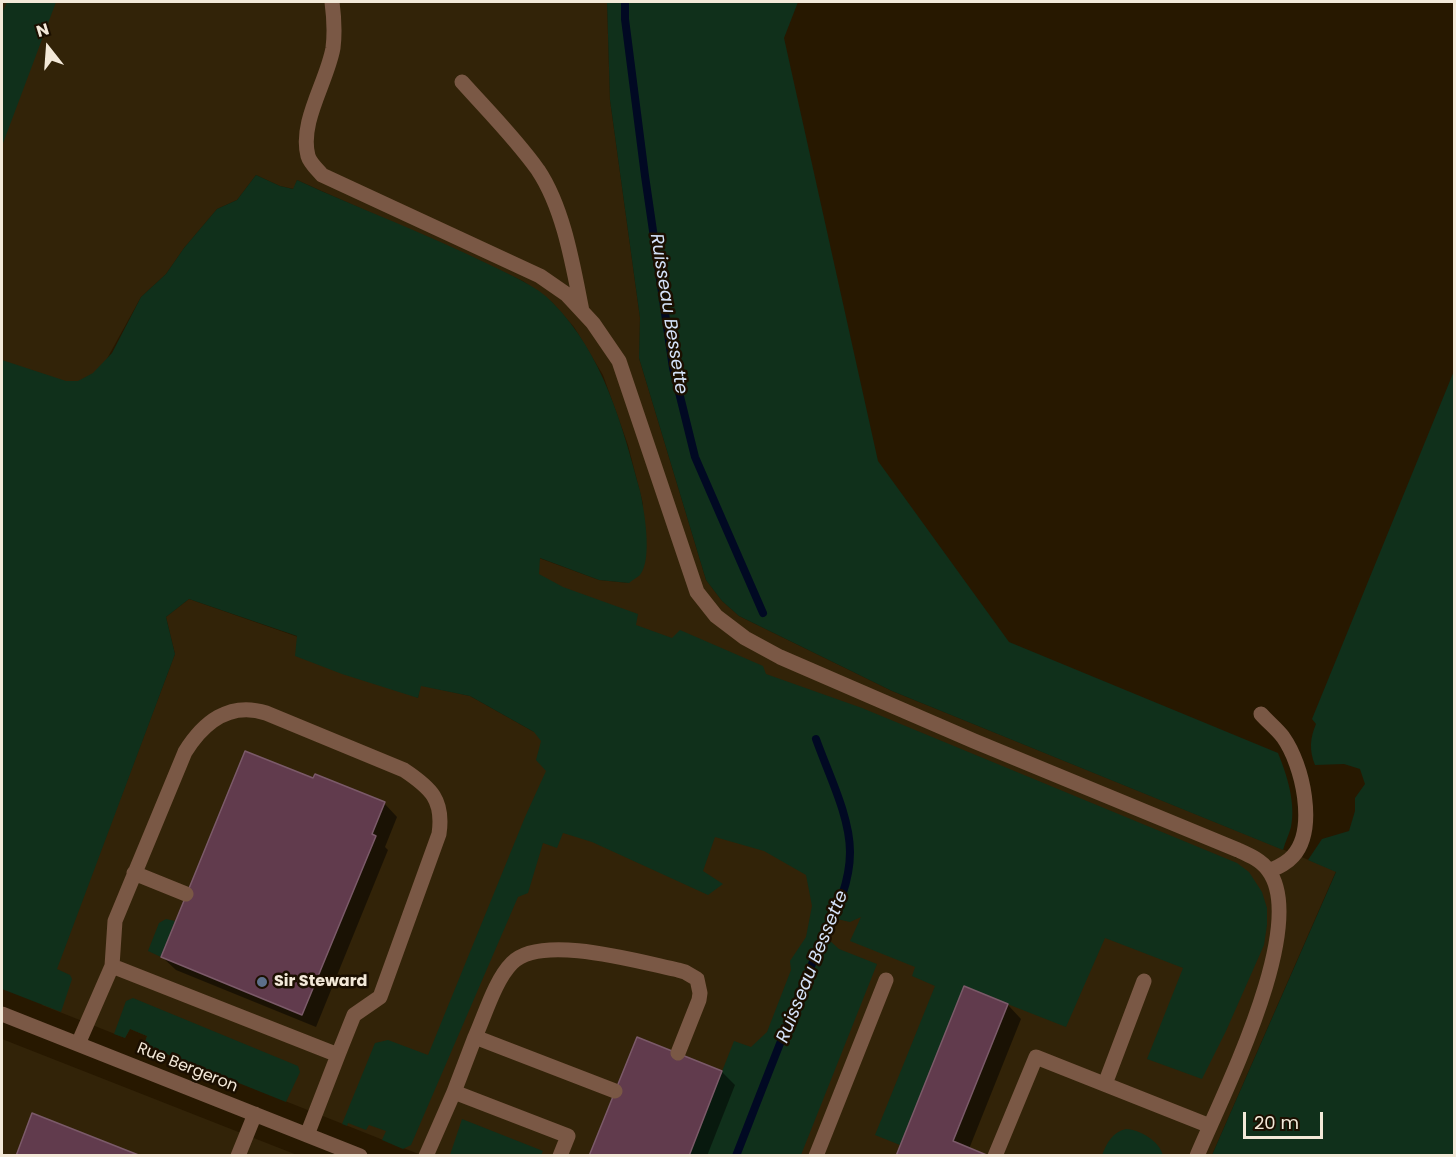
<!DOCTYPE html>
<html>
<head>
<meta charset="utf-8">
<style>
	body { margin:0 }
	#map { position:relative; width:1456px; height:1157px; overflow:hidden; background:#271800; font-family:Poppins,sans-serif }
	canvas { display:block }
	.frame { position:absolute; inset:0; border:3px solid #f3e9d9; pointer-events:none }
	.north { position:absolute; left:18px; top:18px; width:60px; height:60px; -webkit-text-stroke:4px #1b0f00; paint-order:stroke; rotate:343deg; font-size:16px; font-weight:700; line-height:24px; text-align:center; color:#f3e9d9 }
	.north::after { content:''; display:block; margin:auto; width:21px; height:27px; background:#f3e9d9; clip-path:polygon(50% 0,100% 100%,50% 72%,0 100%) }
	.scale { position:absolute; left:1243px; top:1112px; width:80px; height:27px; box-sizing:border-box; border:3px solid #f3e9d9; border-top:0; padding-left:8px; font-size:18px; line-height:21px; white-space:nowrap; color:#f3e9d9; -webkit-text-stroke:4px #1b0f00; paint-order:stroke }
</style>
</head>
<body>
<div id="map">
<canvas width="1456" height="1157"></canvas>
<div class="frame"></div>
<div class="north">N</div>
<div class="scale">20 m</div>
</div>
<script>
const ctx = document.querySelector('canvas').getContext('2d');
ctx.lineJoin = 'round';
function paint(path, color) { ctx.fillStyle = color; ctx.fill(path, 'evenodd'); }
function trace(path, color, width, dash) { ctx.strokeStyle = color; ctx.lineWidth = width; ctx.lineCap = dash ? 'butt' : 'round'; ctx.setLineDash(dash || []); ctx.stroke(path); }
function write(font, color, halo, rows, align = 'center') {
  ctx.font = font + ' Poppins,sans-serif'; ctx.lineWidth = 5; ctx.setLineDash([]); ctx.textBaseline = 'middle'; ctx.strokeStyle = halo; ctx.fillStyle = color; for (const [text, x, y, turn = 0] of rows) {
    ctx.save(); ctx.translate(x, y); ctx.rotate((+turn || 0) * Math.PI / 180); ctx.textAlign = isNaN(turn) ? turn : align; if (halo) ctx.strokeText(text, 0, 0); ctx.fillText(text, 0, 0); ctx.restore();
  }
}
paint(new Path2D(`
	M2,2H607L610,100L640,318L639,358L706,580L722,601L739,616L892,691L1336,871L1212,1155H421L144,1045L147,1036L130,1029L125,1038L42,1005L175,654L166,617L189,599L298,637L418,698L420,685L470,696L534,732L529,592L539,558L599,580L629,583L643,504L628,445L603,375L574,327L552,302L523,281L297,180L294,189L280,186L256,175L237,200L217,209L184,248L166,274L141,297L82,404L2,372Z
	M2,1039L297,1155H2Z`), '#322308');
paint(new Path2D(`
	M7,2H56L2,146V13Z
	M607,2H798L784,38L878,461L1009,642L1278,753C1287,775 1296,803 1291,827C1289,835 1285,842 1283,850L892,691L739,616L722,601L706,580L639,358L640,318L610,100Z
	M256,175L280,186L293,189L297,180C360,209 425,233 488,264C510,275 536,285 553,303C603,354 622,424 640,491C644,509 653,559 640,575C637,578 632,580 629,583L599,580L540,558L539,574L563,587L638,614L636,625L672,638L680,630L763,666L766,674L862,708L1237,863L1249,872L1262,892L1267,908V925L1264,945L1226,1031L1202,1079L1147,1059L1183,968L1105,938L1066,1027L964,987L900,1145L875,1135L935,986L912,976L915,967L850,941L861,917L850,922L837,919L828,939L839,949L877,964L801,1155H689L734,1041L751,1047L767,1032L791,970L790,961L806,937L812,906L806,875L764,851L715,837L703,871L723,884L708,895L592,842L563,833L557,848L543,843L528,893L518,897L411,1145L403,1149L382,1140L386,1131L369,1125L366,1130L348,1123L347,1126L342,1124L375,1043L388,1040L428,1055L525,817L546,771L536,760L541,741L534,732L470,696L421,686L418,698L342,674L295,656L297,636L189,599L166,617L175,654L57,969L70,975L72,979L61,1012L2,989V360L66,381H78L93,373L112,353L141,297L166,274L184,248L217,209L237,200Z
	M1454,371V1155H1212L1336,872L1308,860L1322,839L1349,831L1355,811V798L1365,784L1360,769L1344,764L1315,765C1309,750 1310,738 1316,724L1312,719Z
	M166,919L175,921L161,957L148,951L159,923Z
	M133,998L298,1066L300,1072L286,1102L144,1045L147,1036L130,1029L125,1038L114,1034L126,1001Z
	M462,1119L543,1151L541,1155H450Z
	M1126,1129C1141,1130 1159,1141 1163,1155H1102C1107,1143 1112,1132 1126,1129Z`), '#10301b');
paint(new Path2D(`
	M314,780L384,803L397,817L385,847L388,850L316,1027L176,970L162,957Z
	M964,988L1008,1005L1021,1019L969,1149L897,1156Z
	M637,1039L722,1072L735,1085L707,1156H591Z`), '#0007');
trace(new Path2D(`
	M625,2V19L645,176L673,368L695,457L763,613
	M736,1156C761,1092 786,1027 812,964C827,927 850,893 850,852C850,816 828,773 816,739`), '#010923', 8);
const building = new Path2D(`
	M245,751L313,778L315,774L385,802L372,834L376,836L302,1015L161,957Z
	M964,986L1008,1004L953,1141L989,1156H896Z
	M637,1037L722,1071L689,1156H589Z
	M32,1113L141,1156H16Z`);
paint(building, '#613b4d');
trace(building, '#7b5a69', 1.5);
trace(new Path2D(`
	M332,2C334,17 335,32 333,48C327,82 299,122 308,156C310,163 317,169 322,175L540,276L566,294L593,323L619,361L697,592L716,616L745,638L780,657L974,741L1238,850C1249,855 1261,860 1268,870C1310,925 1221,1098 1197,1156
	M462,82C488,111 516,139 538,170C564,209 573,266 582,311
	M1261,714C1268,722 1277,729 1283,737C1303,765 1317,829 1293,856C1286,864 1278,867 1269,871
	M134,873L186,894
	M112,966L115,921L185,752C203,723 229,701 266,713L404,770C431,788 444,800 439,834L380,997L354,1015L338,1055
	M2,1014L360,1156
	M475,1037C485,1015 495,980 512,963C541,933 640,962 678,970L685,972L697,979L700,993L699,1000L678,1053
	M78,1044L112,966L310,1044L338,1055L307,1135
	M1105,1084L1144,981
	M454,1092L475,1037L615,1091
	M238,1156L255,1114
	M426,1156L454,1092L568,1136L560,1156
	M816,1156L886,980
	M995,1156L1036,1057L1210,1126`), '#7a5845', 15);
for (const [x, y, r, color] of [
	[262,982,6,"#5c6f8a"]
]) { const dot = new Path2D(); dot.arc(x, y, r, 0, 2 * Math.PI); ctx.fillStyle = color; ctx.fill(dot); trace(dot, '#1b0f00', 2); }
write('bold 16px', '#f3e9d9', '#1b0f00', [
	["Sir Steward",274,982]
], 'left');
write('16px', '#f3e9d9', '#1b0f00', [
	["Rue Bergeron",187,1068,22]
]);
write('italic 18px', '#d5e3fa', '#1b0f00', [
	["Ruisseau Bessette",668,314,81],
	["Ruisseau Bessette",813,967,-68]
]);
</script>
</body>
</html>
